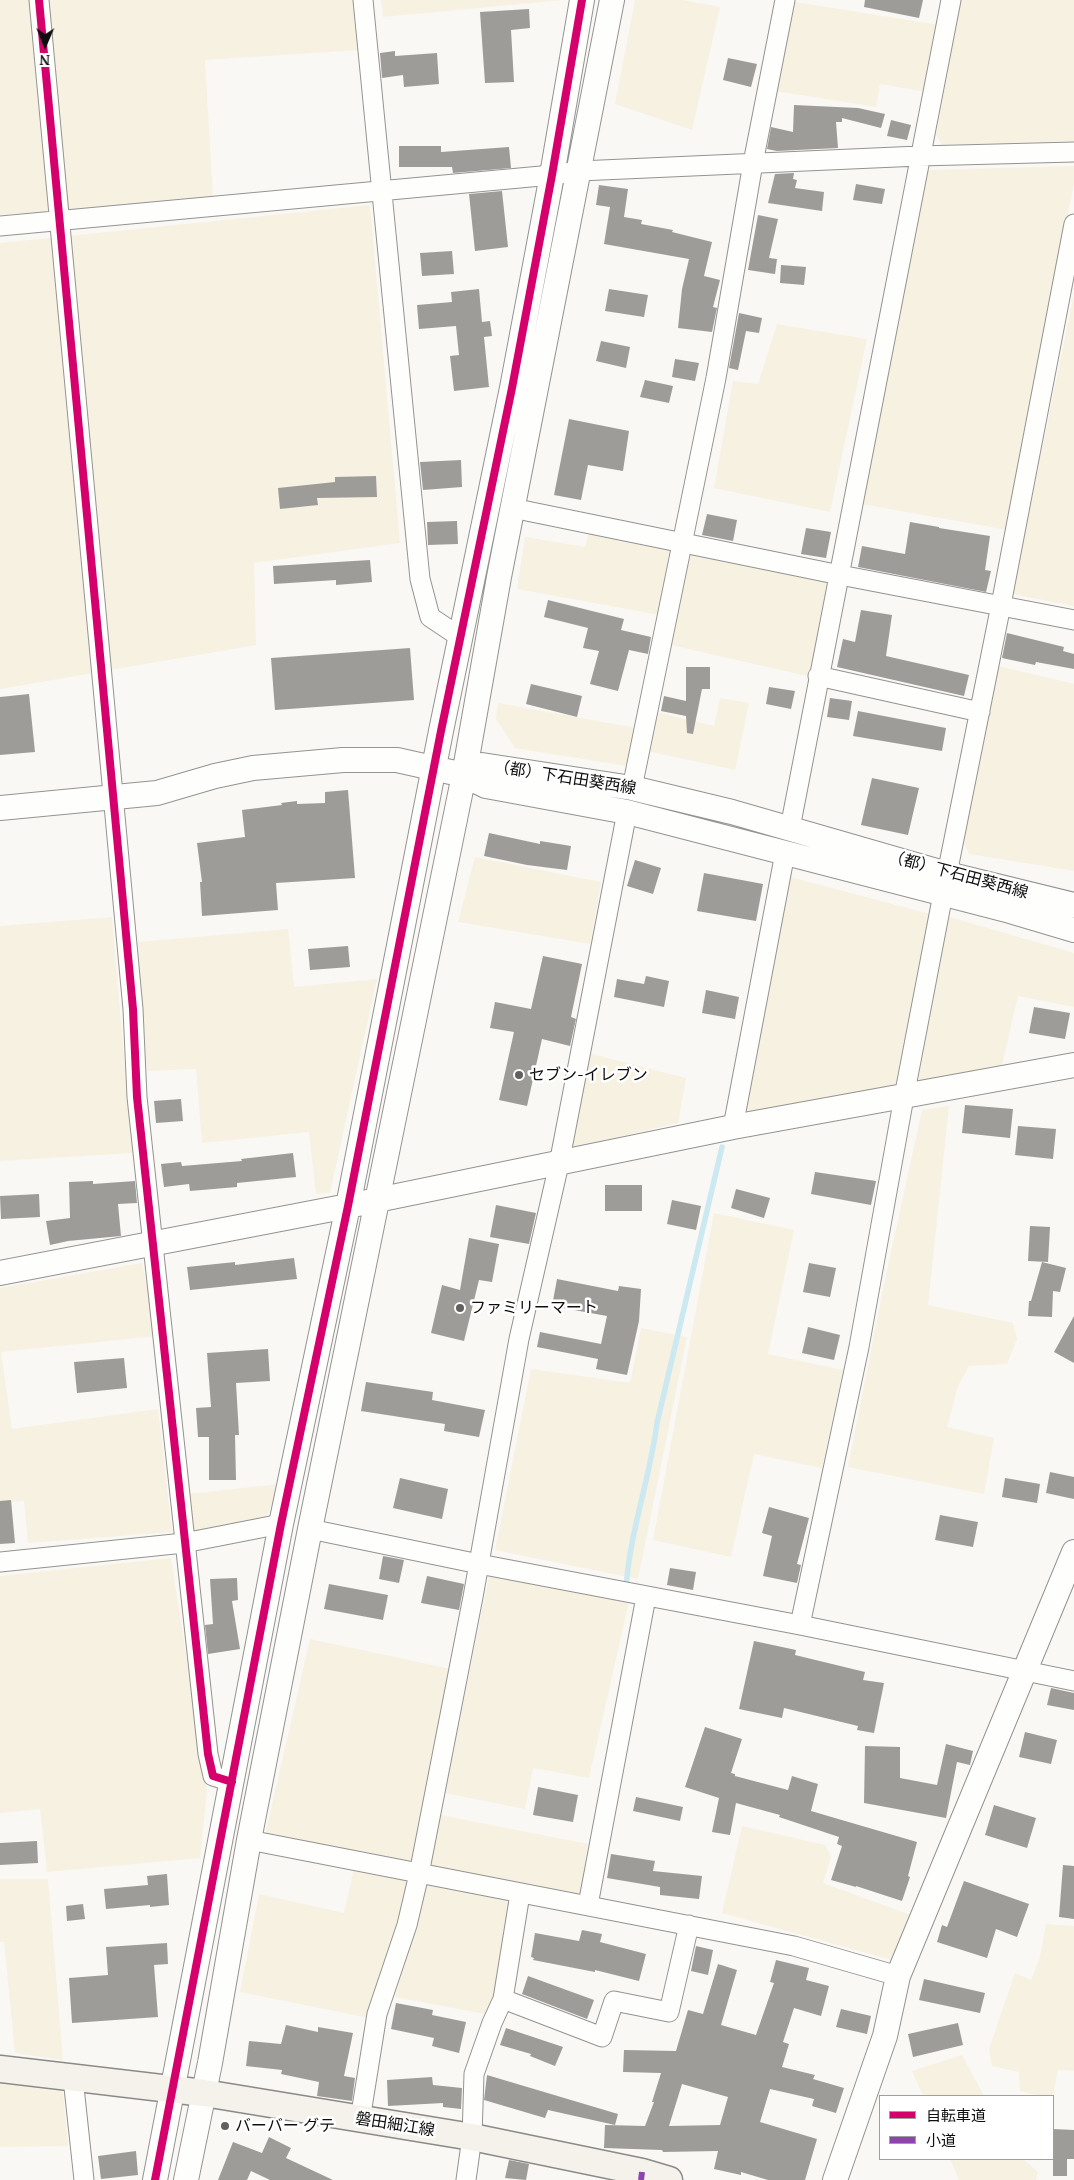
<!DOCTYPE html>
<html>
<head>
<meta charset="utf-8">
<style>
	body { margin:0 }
	#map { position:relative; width:1074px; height:2180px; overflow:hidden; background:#faf8f4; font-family:"PT Serif","Noto Sans JP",serif }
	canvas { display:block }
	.legend { position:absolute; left:879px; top:2095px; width:175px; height:65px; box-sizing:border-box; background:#fff; border:1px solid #9f9f9f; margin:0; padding:6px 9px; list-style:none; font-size:15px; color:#0e0e0e }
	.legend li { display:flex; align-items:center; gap:10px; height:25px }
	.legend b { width:25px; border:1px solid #9f9f9f }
	.north { position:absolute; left:20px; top:20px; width:50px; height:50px; -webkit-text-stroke:4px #fff; paint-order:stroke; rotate:181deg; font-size:14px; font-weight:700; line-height:20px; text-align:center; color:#0e0e0e }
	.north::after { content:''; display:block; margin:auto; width:18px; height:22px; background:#0e0e0e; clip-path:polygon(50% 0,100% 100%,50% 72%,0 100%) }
</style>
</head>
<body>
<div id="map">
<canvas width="1074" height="2180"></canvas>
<ul class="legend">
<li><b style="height:6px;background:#d6006c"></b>自転車道</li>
<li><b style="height:6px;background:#8e44ad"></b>小道</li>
</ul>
<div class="north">N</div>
</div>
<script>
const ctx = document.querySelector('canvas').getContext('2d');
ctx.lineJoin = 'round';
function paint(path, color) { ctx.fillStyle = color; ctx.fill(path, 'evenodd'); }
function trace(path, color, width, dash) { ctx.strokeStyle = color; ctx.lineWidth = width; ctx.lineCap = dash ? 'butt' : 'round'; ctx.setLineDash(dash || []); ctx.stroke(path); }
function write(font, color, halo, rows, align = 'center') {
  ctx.font = font + ' "PT Serif","Noto Sans JP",serif'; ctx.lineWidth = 5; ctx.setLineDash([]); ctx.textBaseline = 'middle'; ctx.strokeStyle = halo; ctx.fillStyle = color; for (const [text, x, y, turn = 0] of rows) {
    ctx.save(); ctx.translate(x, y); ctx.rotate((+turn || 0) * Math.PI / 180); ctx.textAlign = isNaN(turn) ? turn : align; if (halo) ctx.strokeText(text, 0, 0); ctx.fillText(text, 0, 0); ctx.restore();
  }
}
paint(new Path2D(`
	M0,0H354L359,50L205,60L213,198L0,215Z
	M381,0H564L383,17Z
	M635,0H683L720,7L692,130L615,104Z
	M961,0H1074V141L942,145L936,135Z
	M795,2L940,25L926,92L880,84L876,107L775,91Z
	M1074,166V183L1007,530L862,504L925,170Z
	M370,205L400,543L254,563L256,645L0,689V243Z
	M1074,294V606L1012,594Z
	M777,324L867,339L830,512L714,488L733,381L758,384Z
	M589,532L673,548L660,615L517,589L525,537L585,547Z
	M688,554L830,579L811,677L671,645Z
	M998,666L1074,684V871L969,854L962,840Z
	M720,698L749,703L735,770L647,751L656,712L714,726Z
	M498,703L636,728L626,766L515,748L496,719Z
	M475,857L601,882L590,944L458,922Z
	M790,877L930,914L898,1084L742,1115Z
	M946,916L1074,953V1007L1018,996L1001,1069L915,1081Z
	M112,917L132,1153L0,1161V926Z
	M288,929L294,987L377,979L330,1193L316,1194L309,1132L202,1143L196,1069L147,1071L138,942Z
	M588,1053L686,1078L678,1123L571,1148Z
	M949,1106L928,1305L1013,1323L1017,1339L1007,1364L969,1366L958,1386L947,1427L994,1438L984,1494L848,1467L883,1289L922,1110Z
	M714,1213L794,1230L768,1354L843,1370L822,1468L754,1454L731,1557L653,1540Z
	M142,1263L157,1336L1,1352L12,1429L158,1409L172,1532L28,1543L24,1501L0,1503V1288Z
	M641,1328L687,1337L638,1579L495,1550L531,1369L630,1383Z
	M280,1484L264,1523L200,1534L191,1528L188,1494Z
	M171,1558L207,1791L200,1858L47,1872L40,1809L0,1813V1576Z
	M489,1576L629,1602L589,1778L533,1768L525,1809L445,1793Z
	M310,1639L451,1669L415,1865L265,1835Z
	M440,1815L588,1844L581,1892L573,1897L440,1871L431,1865Z
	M742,1826L825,1845L831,1857L823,1883L911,1915L895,1961L722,1913Z
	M354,1868L409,1878L412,1883L369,2018L240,1992L259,1894L344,1913Z
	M0,1879H48L63,2060L15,2053L4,1942H0Z
	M429,1883L512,1900L493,2001L485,2014L395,1997L414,1929L422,1887Z
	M1046,1924L1074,1926V2071L1058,2070L1053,2096H1041L1020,2091L1019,2072L992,2066L989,2049L1015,1973L1031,1980L1040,1957Z
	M962,2055L984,2096H923L912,2071Z
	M0,2083L63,2092L68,2146L0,2147Z
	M950,2159H1023L1038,2172L1036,2180H959Z`), '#f6f1e1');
trace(new Path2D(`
	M626,1590C629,1534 650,1479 657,1423L722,1147`), '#cce9f2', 5.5);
paint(new Path2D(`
	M865,0H923L919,18L864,7Z
	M529,9L530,28L511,30L514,82L485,83L480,12Z
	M395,51V56L437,53L439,84L404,87L403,75L382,78L380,53Z
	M728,58L757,64L751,87L723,80Z
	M794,105L858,108L885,114L881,128L842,118V122H836L838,148L777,151L767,149L771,127L793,132Z
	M891,120L911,125L907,140L887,136Z
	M399,146H441V152L509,147L511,168L453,173L452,167H399Z
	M794,173L793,179L797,180L795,188L824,192L822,211L768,203L775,174Z
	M856,184L885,189L882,204L853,200Z
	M599,185L628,189L624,217L642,220L641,224L673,230L672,232L712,242L704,276L720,280L713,307L717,308L712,332L678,328L682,289L689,259L604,244L610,207L596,205Z
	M502,191L508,247L475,251L469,194Z
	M758,215L778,219L769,258L777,259L775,274L748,270Z
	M452,251L454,274L422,276L420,253Z
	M781,265L806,267L804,285L780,283Z
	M479,289L482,322L490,321L492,336L484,337L489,387L454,391L450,356L459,355L456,326L419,329L417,305L452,302L451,292Z
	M609,289L648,295L644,317L605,311Z
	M739,313L762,318L759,333L746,331L738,370L729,368Z
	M601,341L630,347L626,368L596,361Z
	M675,359L699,363L695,381L672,377Z
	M645,380L673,386L669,403L640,397Z
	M569,419L629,431L623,471L588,465L581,500L554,495Z
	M461,460L462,487L423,490L420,462Z
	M376,476L377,497L317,498L318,505L280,509L278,488L335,482V477Z
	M707,514L737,520L733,541L702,535Z
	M457,521L458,544L428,545L427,522Z
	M910,522L939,527V528L990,536L985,570L991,571L986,592L858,567L862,546L905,554Z
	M806,528L831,532L826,558L801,554Z
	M370,560L372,582L336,585V580L274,584L273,566Z
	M548,600L624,619L621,630L651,637L648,654L629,650L618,691L590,684L599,651L583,648L588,628L544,617Z
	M861,610L892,615L886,656L969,675L964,696L837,667L843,639L855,642Z
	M1007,633L1064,647L1063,651L1074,654V669L1036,662L1035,665L1002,658Z
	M410,648L414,700L275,710L271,658Z
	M686,667H710V689H702L693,734L687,733L686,716L661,711L664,696L686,701Z
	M531,684L582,696L577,717L526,704Z
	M769,687L795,691L791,709L766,704Z
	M29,694L35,752L0,755V697Z
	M830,698L852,701L849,720L827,717Z
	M858,711L946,728L942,751L853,736Z
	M872,778L919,788L908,835L861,825Z
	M348,790L355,878L276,883L278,910L202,916L200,882H202L197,843L245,837L242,810L282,805L281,803L297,801V804L325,803V792Z
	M489,833L540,844V841L571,846L567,870L527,865L484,856Z
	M635,860L661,868L653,894L627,886Z
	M704,873L763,884L756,921L697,911Z
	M348,946L350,967L310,970L308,949Z
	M543,956L582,964L571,1017L576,1019L570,1046L542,1039L527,1106L499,1100L514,1032L490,1028L495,1002L531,1009Z
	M646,976L669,981L664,1007L614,997L617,979L644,984Z
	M706,990L739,997L735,1019L702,1013Z
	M1034,1007L1070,1013L1065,1039L1029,1033Z
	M181,1099L183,1121L156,1123L154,1101Z
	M965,1105L1013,1109L1010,1138L962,1133Z
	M1018,1126L1056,1129L1053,1159L1015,1155Z
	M293,1153L296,1177L237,1183V1187L190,1191L189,1184L164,1187L161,1164L181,1162L182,1166L242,1161L241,1159Z
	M815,1172L876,1181L871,1205L811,1194Z
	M93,1181V1184L135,1181L137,1203L118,1204L121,1236L68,1241L50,1245L46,1221L70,1218L69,1182Z
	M605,1185H642V1211H605Z
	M736,1189L770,1198L764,1218L731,1208Z
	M39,1194L40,1217L1,1219L0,1196Z
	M672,1200L701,1206L696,1230L667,1224Z
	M496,1205L536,1213L529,1244L490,1237Z
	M1030,1226L1050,1227L1048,1262L1028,1261Z
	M469,1238L499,1244L492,1282L479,1280L464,1341L431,1333L442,1285L460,1290Z
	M294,1258L297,1279L190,1290L187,1267L235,1262V1265Z
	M1042,1262L1066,1268L1060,1292L1053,1291L1052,1317L1028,1316L1029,1301H1031Z
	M809,1263L836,1268L830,1297L803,1292Z
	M557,1279L618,1291L619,1286L641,1289L639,1321L627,1375L596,1369L598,1359L537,1347L540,1332L601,1344L607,1316L552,1306Z
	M1074,1316V1363L1054,1352Z
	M808,1327L840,1335L834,1360L802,1353Z
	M268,1349L270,1381L236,1383L239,1435H235L236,1480H209V1437H198L196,1408L211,1407L207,1353Z
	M124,1358L127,1388L77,1393L74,1362Z
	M366,1382L433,1392L432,1400L485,1410L479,1437L444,1431L445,1424L361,1411Z
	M1050,1472L1074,1477V1499L1046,1493Z
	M400,1478L448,1489L442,1519L393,1508Z
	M1005,1478L1040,1484L1037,1503L1002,1497Z
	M11,1500L15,1543L0,1544V1501Z
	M769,1507L809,1518L797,1564L801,1565L797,1583L763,1576L772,1536L762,1533Z
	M940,1515L978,1522L973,1547L935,1540Z
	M383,1556L404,1560L399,1583L379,1579Z
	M670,1568L696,1572L693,1590L667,1585Z
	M427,1576L464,1584L459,1610L421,1603Z
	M237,1578L238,1600L232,1601L240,1649L208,1654L205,1625L213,1624L210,1579Z
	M329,1584L388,1595L383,1620L324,1609Z
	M754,1641L796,1650L795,1655L865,1672L863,1680L884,1683L874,1733L857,1730L858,1726L784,1708L782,1718L739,1709Z
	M1051,1688L1074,1693V1710L1047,1705Z
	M705,1727L742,1739L731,1773L735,1774V1776L788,1790L792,1776L818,1784L811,1811L917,1842L908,1876L910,1877L902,1901L856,1886V1887L831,1880L842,1846L837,1844L839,1837L779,1817L780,1815L736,1803L730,1835L712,1832L719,1798L685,1787Z
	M1025,1732L1057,1740L1051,1764L1019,1757Z
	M946,1744L973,1751L970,1765L957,1762L946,1818L864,1803L865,1746L900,1747V1778L937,1785Z
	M538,1787L578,1795L573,1822L533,1815Z
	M636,1797L683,1807L680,1821L633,1811Z
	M994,1805L1036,1818L1027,1848L985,1835Z
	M37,1841L38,1863L0,1865V1843Z
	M611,1854L655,1861L653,1871L702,1876L699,1899L660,1895V1887L607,1878Z
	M1063,1865L1074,1866V1919L1059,1917Z
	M167,1874L169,1905L150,1907V1905L106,1909L104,1889L148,1885L147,1876Z
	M964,1881L1029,1904L1017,1937L996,1929L987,1958L937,1942L942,1925L947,1927Z
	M83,1904L85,1919L67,1921L66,1906Z
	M582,1930L602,1934L600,1942L646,1954L639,1981L595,1970V1972L533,1960L534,1958L531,1957L535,1933L579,1941Z
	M167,1943L168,1964L154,1965L158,2017L72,2023L69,1978L108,1975L106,1947Z
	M696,1946L713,1950L708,1975L691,1971Z
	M776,1960L809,1968L806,1980L829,1986L821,2016L794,2008L783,2042L789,2044L782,2067L815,2075L813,2079L844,2088L836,2113L812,2106L814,2099L770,2089L760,2122L817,2139L805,2180H768L741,2172V2175L714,2169L718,2151L663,2152L662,2150L604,2148L605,2125L645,2126L654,2102H652L661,2073L623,2072L624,2050L676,2051L688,2010L703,2014L718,1964L737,1970L721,2025L756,2035L774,1983L770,1982ZM682,2084L728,2097L720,2125L669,2126Z
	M528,1976L594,2000L587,2019L522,1994Z
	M924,1979L985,1993L980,2013L919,2000Z
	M396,2003L433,2010L432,2015L466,2022L459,2053L432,2046L434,2038L391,2029Z
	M841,2009L871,2016L867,2034L836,2027Z
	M958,2023L963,2045L913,2057L908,2034Z
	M286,2025L318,2032V2027L353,2033L344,2076L355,2078L352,2101L317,2096L319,2082L281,2074L282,2070L246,2066L249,2041L281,2044Z
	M506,2028L563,2047L555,2066L530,2056L531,2054L500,2045Z
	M487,2075L618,2114L615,2125L548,2110L545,2118L484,2100Z
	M432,2077L433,2085L462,2088L461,2109L443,2107V2103L388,2106L387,2080Z
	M1053,2129L1074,2130V2159H1067V2176H1053Z
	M269,2137L291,2148L286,2158L333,2180H270L251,2171L247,2180H218L233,2142L262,2153Z
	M136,2151L138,2175L101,2179L98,2156Z
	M509,2160L529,2164L526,2180L505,2178Z`), '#9e9c99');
const minor = new Path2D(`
	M39,0L133,1009L137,1097L208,1754L213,1776L232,1782
	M363,0L420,579L430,617L460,637
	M0,226L552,175L579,171L919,156L1074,152
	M512,508L840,575L1074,620
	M818,676L980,712
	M632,788L716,378L753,163L785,0
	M790,828L951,0
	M947,874L1001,605L1074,224
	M733,1127L785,853
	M310,1529L479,1564L800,1625L1074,1681
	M0,1562L184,1543L281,1524
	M800,1625L859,1347L904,1097L943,894
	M249,1840L794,1946L898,1976
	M588,1905L646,1597
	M503,1999L602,2037L614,2001L669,2012L689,1925
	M73,2078L84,2180
	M360,2120L377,2014L407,1925L419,1874L473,1597L519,1339L559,1164L627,812
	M466,2180L472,2137L474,2074L492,2023L503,1999L520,1894`);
const tertiary = new Path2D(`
	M464,775L482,765L632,788L732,812L947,874L1074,905
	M0,808L157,793L215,776L253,768L343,760H397L464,775L486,786L627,812L1010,911L1074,930
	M0,1273L348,1206L733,1127L1074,1065
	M155,2180L281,1524L348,1206L441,731L512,388L552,175L582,0
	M186,2180L210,2063L249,1840L310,1529L464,775L499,577L612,0
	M835,2180L885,2036L898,1976L1074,1552`);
const secondary = new Path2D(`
	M0,2069L204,2093L472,2137L642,2172L669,2180`);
trace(minor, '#949392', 21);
trace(tertiary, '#949392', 26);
trace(secondary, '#8b8a88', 29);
trace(minor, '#fefefd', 19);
trace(tertiary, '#fefefd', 24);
trace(secondary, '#f4f2eb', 26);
trace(new Path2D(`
	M641,2180L642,2172`), '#8e44ad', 6, [12, 6]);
trace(new Path2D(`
	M39,0L133,1009L137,1097L208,1754L213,1776L232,1782
	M155,2180L281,1524L348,1206L441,731L512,388L552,175L582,0`), '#d6006c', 8);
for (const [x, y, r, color] of [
	[519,1075,5,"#61605e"],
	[460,1308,5,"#61605e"],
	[225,2126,5,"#61605e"]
]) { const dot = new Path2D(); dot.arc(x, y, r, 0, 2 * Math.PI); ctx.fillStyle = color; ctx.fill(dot); trace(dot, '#fff', 2); }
write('16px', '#0e0e0e', '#fff', [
	["（都）下石田葵西線",565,778,9],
	["（都）下石田葵西線",958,875,15],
	["磐田細江線",395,2125,9]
]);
write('16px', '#0e0e0e', '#fff', [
	["セブン-イレブン",529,1075],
	["ファミリーマート",470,1308],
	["バーバー グテ",235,2126]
], 'left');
</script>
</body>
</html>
